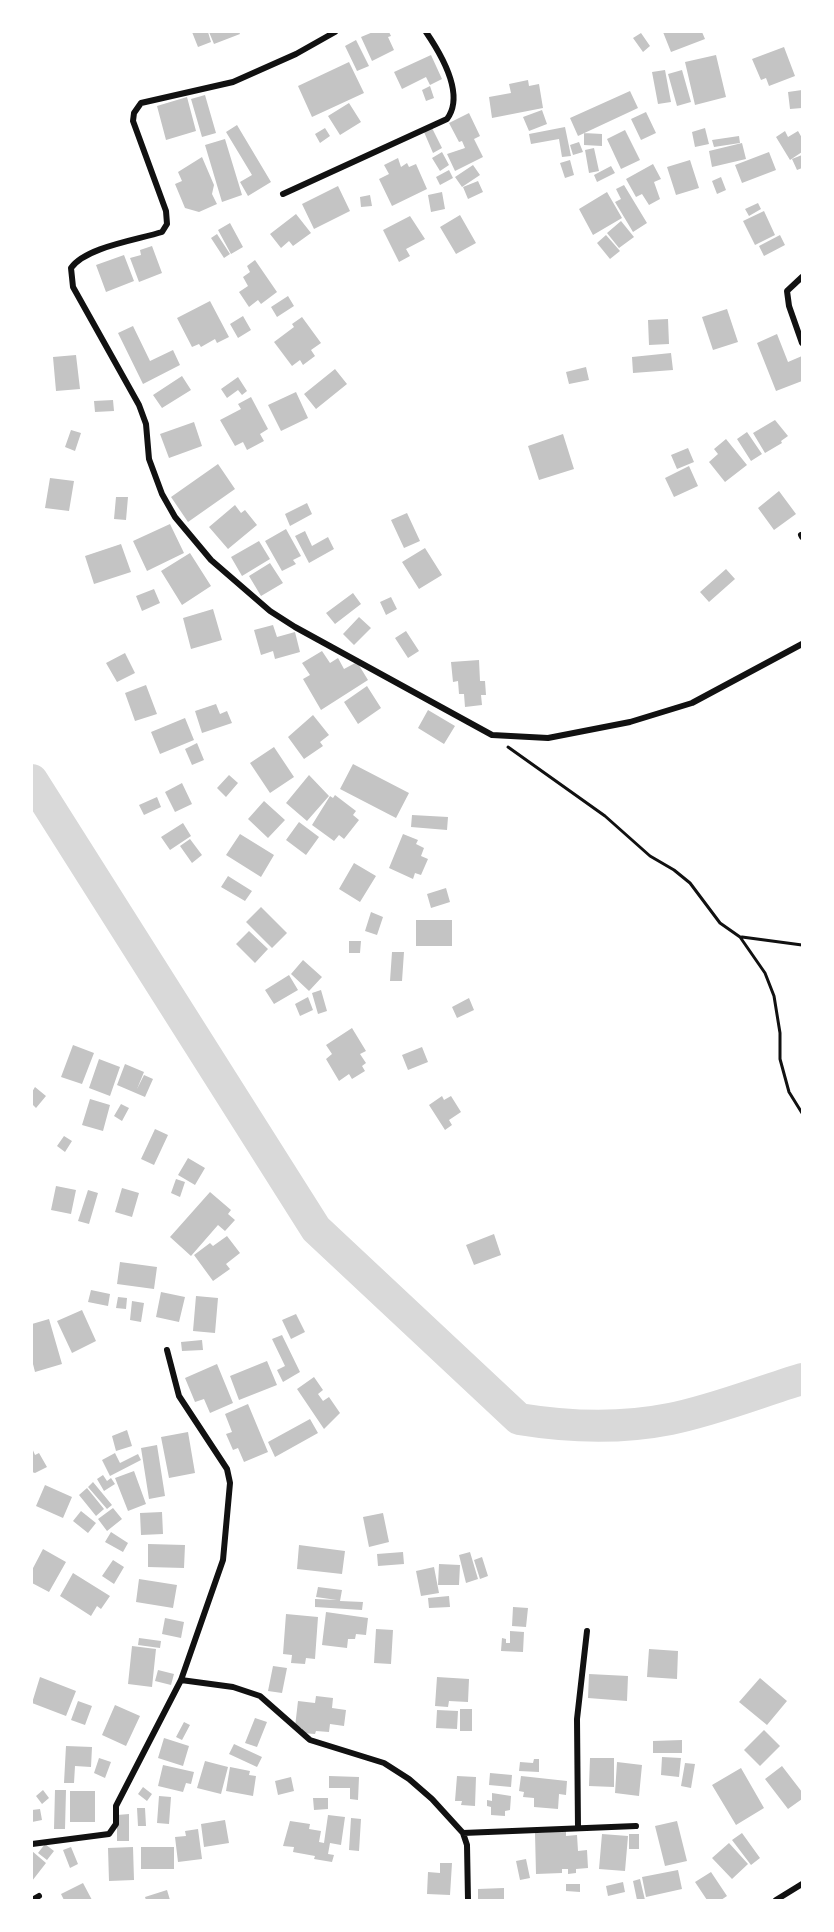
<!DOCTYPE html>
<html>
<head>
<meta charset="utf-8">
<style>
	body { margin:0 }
	#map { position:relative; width:834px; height:1932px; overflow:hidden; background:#fff; font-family:Overpass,sans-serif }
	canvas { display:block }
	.frame { position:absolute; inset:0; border:33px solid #fff; pointer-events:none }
</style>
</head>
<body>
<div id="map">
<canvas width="834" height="1932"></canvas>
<div class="frame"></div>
</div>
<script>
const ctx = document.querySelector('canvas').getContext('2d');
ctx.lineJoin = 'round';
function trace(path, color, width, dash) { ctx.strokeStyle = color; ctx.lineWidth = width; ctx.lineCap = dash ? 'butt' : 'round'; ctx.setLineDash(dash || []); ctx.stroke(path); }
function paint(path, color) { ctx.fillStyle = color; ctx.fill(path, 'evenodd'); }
trace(new Path2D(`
	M32,780L316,1229L519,1419C568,1427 620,1429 670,1419C715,1410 759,1392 802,1379`), '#d9d9d9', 32);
paint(new Path2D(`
	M192,32H208L211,42L198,47Z
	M209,32H239L240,34L214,44Z
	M373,32H389L391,36L388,37L394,50L372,61L361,37Z
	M663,32H702L705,39L671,52Z
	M641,33L650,46L643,52L633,38Z
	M356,40L369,66L357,71L345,46Z
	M784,47L795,76L769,86L766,78L761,80L752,59Z
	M431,55L442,79L430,85L426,77L402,89L394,72Z
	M716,55L726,97L695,105L685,62Z
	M349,62L364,93L312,117L298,86Z
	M665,70L671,102L658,104L652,72Z
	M682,70L691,102L677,106L668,74Z
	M528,80L529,86L539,84L543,108L492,118L489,97L511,93L509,84Z
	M430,86L434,98L426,101L422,90Z
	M802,90V108L790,109L788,92Z
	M630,91L638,108L578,136L570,118Z
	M205,95L216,133L202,137L191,99Z
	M187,97L196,131L166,140L157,106Z
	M349,103L361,122L340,135L328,116Z
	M542,110L547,124L529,131L523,117Z
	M646,112L656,133L641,140L631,119Z
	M469,113L480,136L474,139L483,157L455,171L447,154L465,148L462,141L459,142L449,123Z
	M237,125L271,182L248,196L240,182L252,175L226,132Z
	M565,127L571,156L562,157L559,139L531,144L529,134Z
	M325,128L330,136L320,143L315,134Z
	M432,128L442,148L433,153L424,132Z
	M705,128L709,144L695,147L692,132Z
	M625,130L640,160L621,169L607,139Z
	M785,131L788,137L798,131L802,138V152L790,160L776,137Z
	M584,133L602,134V146L584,145Z
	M739,136L740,143L714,147L712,140Z
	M225,139L242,195L222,202L205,145Z
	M579,142L583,152L573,155L570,145Z
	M742,143L746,159L712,167L709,151Z
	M594,148L599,171L589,173L585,150Z
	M442,152L449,165L440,171L432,158Z
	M769,152L776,170L742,183L735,165Z
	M802,155V168L797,170L792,159Z
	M202,157L214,185L212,194L217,204L199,212L185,208L175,184L182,181L178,172Z
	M398,158L401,167L407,163L409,167L416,164L427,189L392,206L379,179L389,174L384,165Z
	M570,160L574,175L565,178L560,163Z
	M690,160L699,188L676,195L667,167Z
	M653,164L661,179L654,182L660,199L649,205L642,194L636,197L626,179Z
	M473,165L480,175L462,187L455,177Z
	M611,166L615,173L597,182L594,175Z
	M449,170L453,178L440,185L436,177Z
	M721,177L726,190L717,194L712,181Z
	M478,181L483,192L468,199L463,187Z
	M624,185L647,223L633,232L615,202L621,199L616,189Z
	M338,186L350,211L314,229L302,204Z
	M442,192L445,209L431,212L428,195Z
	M607,192L622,218L593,235L579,209Z
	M370,195L372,206L361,207L360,197Z
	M758,203L761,209L749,216L745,209Z
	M764,211L775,235L755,245L743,221Z
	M296,214L311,233L293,246L289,241L281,248L270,234Z
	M460,215L476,243L456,254L440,227Z
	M410,216L425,239L406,249L410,256L399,262L383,230Z
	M621,221L634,237L619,248L607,233Z
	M230,223L243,247L231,254L218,230Z
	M217,234L230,254L224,258L211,238Z
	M606,235L620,251L610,259L597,243Z
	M780,235L785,245L764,256L759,246Z
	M152,246L162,273L139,282L130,258L141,255L140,250Z
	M124,255L134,281L106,292L96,265Z
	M255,260L277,292L261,304L258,300L249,307L239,292L248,286L243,277L250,272L247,266Z
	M288,296L294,306L277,317L271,307Z
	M210,301L229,337L217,343L215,339L201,347L199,344L192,347L177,318Z
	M727,309L738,342L713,350L702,317Z
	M243,316L251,330L238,338L230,324Z
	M302,317L321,343L311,350L315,356L303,365L300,360L292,366L274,342L294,327L292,324Z
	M668,319L669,344L649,345L648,320Z
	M133,326L150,361L173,350L180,365L143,384L118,333Z
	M777,334L788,362L802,356V381L776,391L757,343Z
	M671,353L673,370L633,373L632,357Z
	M76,355L80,389L56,391L53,357Z
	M586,367L589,380L569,384L566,372Z
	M335,369L347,384L316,409L304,394Z
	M182,376L191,390L162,408L153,395Z
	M238,377L247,391L242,395L238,390L227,398L221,389Z
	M296,392L308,418L281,431L268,405Z
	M251,397L268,429L260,434L264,441L247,450L243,442L235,446L220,420L241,409L238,404Z
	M113,400L114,411L95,412L94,401Z
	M775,420L788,436L781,441L782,443L765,453L753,433Z
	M194,422L202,446L169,458L160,434Z
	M71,430L81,433L75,451L65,447Z
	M747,432L762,454L751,461L737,439Z
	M563,434L574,469L539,480L528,446Z
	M726,439L747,465L725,482L709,462L718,454L714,449Z
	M688,448L694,462L677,469L671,455Z
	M218,464L235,489L188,522L171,497Z
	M689,466L698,486L674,497L665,478Z
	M50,478L74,481L69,511L45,508Z
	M779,491L796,514L774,530L758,508Z
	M116,497H128L126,520L114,519Z
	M307,503L312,514L290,526L285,514Z
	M235,505L241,513L245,510L257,525L228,549L209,527Z
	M407,513L420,541L404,548L391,520Z
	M170,524L184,553L147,571L133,541Z
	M286,529L301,556L293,560L296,564L282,571L265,541Z
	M305,531L312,546L328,537L334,549L309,563L295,536Z
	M259,541L270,559L242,576L231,557Z
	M121,544L131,572L94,584L85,556Z
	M425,548L442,575L419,589L402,562Z
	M190,553L211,586L182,605L161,571Z
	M270,563L283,583L261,596L249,576Z
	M726,569L735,579L709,602L700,592Z
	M154,589L160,603L142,611L136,596Z
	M353,593L361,604L335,624L326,613Z
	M391,597L397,609L386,615L380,602Z
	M213,609L222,640L191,649L183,618Z
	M359,617L371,628L354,645L343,634Z
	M273,625L277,637L295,632L300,652L275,659L273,651L261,655L254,630Z
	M406,631L419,651L408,658L395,638Z
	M322,651L330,663L338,658L344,669L357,662L368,680L321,710L303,679L310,675L302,663Z
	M125,653L135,673L117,682L106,663Z
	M479,660L480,681H485L486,695H481L482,705L465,707L464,694H459L458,681L453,682L451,662Z
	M146,685L157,714L135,721L125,693Z
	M367,686L381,708L358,724L344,702Z
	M216,704L220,714L227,711L232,723L202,733L195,711Z
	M428,710L455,726L444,744L418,728Z
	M313,715L329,735L320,742L323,746L304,759L288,737Z
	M185,718L194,740L160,754L151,732Z
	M197,743L204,760L192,765L185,749Z
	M274,747L294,777L270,793L250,763Z
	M353,764L409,793L396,818L340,789Z
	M229,775L238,783L226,797L217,788Z
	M309,775L329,796L307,821L286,803Z
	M182,783L192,804L175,812L165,792Z
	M335,795L356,811L353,815L359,820L344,839L339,835L334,841L312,825L330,796L333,798Z
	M157,797L161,807L144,815L139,805Z
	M264,801L285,820L268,838L248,819Z
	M412,815L448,817L447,830L411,827Z
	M299,822L319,837L306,855L286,840Z
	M183,823L191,836L170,850L161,837Z
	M240,834L274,855L261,877L226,855Z
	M403,834L418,840L416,844L424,848L421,856L428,859L421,875L415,873L413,879L389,868Z
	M190,839L202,855L192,863L180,846Z
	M354,863L376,876L360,902L339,889Z
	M228,876L252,891L245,901L221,887Z
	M446,888L450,902L431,908L427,894Z
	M261,907L287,933L272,948L246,922Z
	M371,912L383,917L377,935L365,931Z
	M416,920H452V946H416Z
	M249,931L268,949L255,963L236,944Z
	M349,941H361L360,953H349Z
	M392,952H404L402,981H390Z
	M303,960L322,977L309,991L291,974Z
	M289,975L298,990L274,1004L265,990Z
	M321,990L327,1011L318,1014L312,993Z
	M308,997L313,1010L300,1016L295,1004Z
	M469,998L474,1010L457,1018L452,1007Z
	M352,1028L366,1051L360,1054L366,1063L362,1066L365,1071L352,1079L349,1074L339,1081L326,1059L332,1054L326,1045Z
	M73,1045L94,1053L82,1084L61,1077Z
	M422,1047L428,1062L408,1070L402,1055Z
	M99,1059L120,1067L110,1096L89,1088Z
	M125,1064L144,1072L137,1089L144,1075L153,1079L145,1097L117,1085Z
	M35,1087L46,1096L36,1108L32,1104V1092Z
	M442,1096L444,1100L451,1096L461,1112L449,1120L452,1125L445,1130L429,1105Z
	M90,1099L110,1105L103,1131L82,1125Z
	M121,1104L129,1108L122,1121L114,1116Z
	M155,1129L168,1135L154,1165L141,1159Z
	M64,1136L72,1141L65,1152L57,1146Z
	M188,1158L205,1168L195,1185L178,1175Z
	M176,1179L185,1182L180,1197L171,1193Z
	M56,1186L76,1190L71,1214L51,1210Z
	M122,1188L139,1193L132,1217L115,1212Z
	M88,1190L98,1193L89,1224L78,1221Z
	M210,1192L231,1210L228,1214L235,1220L225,1231L218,1225L191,1256L170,1237Z
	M494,1234L501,1255L474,1265L466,1245Z
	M227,1236L240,1253L226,1264L230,1269L213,1281L194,1255L210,1243L213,1246Z
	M120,1262L157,1267L154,1289L117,1284Z
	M91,1290L110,1294L108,1306L88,1302Z
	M161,1292L185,1297L179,1322L156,1317Z
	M196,1296L218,1298L215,1333L193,1331Z
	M118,1297L127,1298L126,1309L116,1308Z
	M132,1301L144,1303L141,1322L130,1320Z
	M82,1310L96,1341L72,1353L57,1321Z
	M296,1314L305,1332L291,1339L282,1320Z
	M49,1319L62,1364L35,1372L32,1360V1324Z
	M282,1335L300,1372L283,1382L277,1370L285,1366L272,1339Z
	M202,1340L203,1350L182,1351L181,1342Z
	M267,1361L277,1385L239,1400L230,1376Z
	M217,1364L233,1403L210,1413L204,1399L195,1402L185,1378Z
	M314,1377L323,1390L318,1394L323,1401L329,1397L340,1413L324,1429L297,1389Z
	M248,1404L268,1452L244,1462L238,1448L233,1450L226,1434L232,1432L225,1414Z
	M310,1419L318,1433L275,1457L268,1442Z
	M127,1430L132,1446L116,1451L112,1436Z
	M188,1432L195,1473L169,1478L161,1437Z
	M157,1445L165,1496L149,1499L141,1448Z
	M32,1448L35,1455L39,1453L47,1467L35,1473L32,1472Z
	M115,1453L120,1463L138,1454L141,1460L110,1476L102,1460Z
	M134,1471L146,1504L128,1511L115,1478Z
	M103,1475L107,1481L111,1478L115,1484L104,1491L97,1479Z
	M93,1482L112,1505L107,1509L88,1487Z
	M45,1485L72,1497L63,1518L36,1506Z
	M87,1488L104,1509L96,1516L79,1495Z
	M113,1508L122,1519L107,1531L98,1519Z
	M81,1511L96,1523L88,1533L73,1521Z
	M162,1512L163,1534L141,1535L140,1513Z
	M383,1513L389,1542L369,1547L363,1517Z
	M111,1532L128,1543L123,1552L105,1542Z
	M148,1544L185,1545L184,1568L148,1567Z
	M299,1545L345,1551L342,1574L297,1569Z
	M43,1549L66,1562L49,1592L32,1583V1570Z
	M403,1552L404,1564L378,1566L377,1554Z
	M470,1552L478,1579L466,1583L459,1555Z
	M482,1557L488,1576L480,1579L474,1560Z
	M113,1560L124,1567L114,1584L102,1576Z
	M439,1564L460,1565L459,1585H438Z
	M434,1567L439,1593L421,1596L416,1571Z
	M73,1573L110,1596L101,1609L97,1606L91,1616L60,1596Z
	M139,1579L177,1585L173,1608L136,1602Z
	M318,1587L342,1590L340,1601L363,1602L362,1610L315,1607V1599L337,1600L316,1597Z
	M449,1596L450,1607L429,1608L428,1598Z
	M513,1607L528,1608L526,1627L512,1626Z
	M326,1612L368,1618L366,1635L356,1634L355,1639H348L347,1648L322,1645Z
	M286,1614L318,1617L315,1659L306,1658L305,1664L291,1663L292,1655L283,1654Z
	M165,1618L184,1622L181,1638L162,1634Z
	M376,1629L393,1630L391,1664L374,1663Z
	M510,1631L524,1632L523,1652L501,1651L502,1638L506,1639V1643H510Z
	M139,1638L161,1641L160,1648L138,1645Z
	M132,1646L156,1649L152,1687L128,1684Z
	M649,1649L678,1651L677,1679L647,1677Z
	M273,1666L287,1668L282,1693L268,1691Z
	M158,1670L174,1674L171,1685L155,1681Z
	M589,1674L628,1676L627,1701L588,1698Z
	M40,1677L76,1691L66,1716L32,1703Z
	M437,1677L469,1679L468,1702L449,1701L448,1707L435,1706Z
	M760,1678L787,1701L767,1725L739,1702Z
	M316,1696L333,1698L332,1708L346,1710L344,1726L330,1724L329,1732L316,1731L315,1734L302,1733V1728L295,1727L298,1701L315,1703Z
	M78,1701L92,1706L85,1725L71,1720Z
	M115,1705L140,1716L126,1746L102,1735Z
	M460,1709H472V1731H460Z
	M437,1710L458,1711L457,1729L436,1728Z
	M255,1718L267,1722L257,1747L245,1743Z
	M184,1722L190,1725L182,1740L176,1737Z
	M764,1730L780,1746L760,1766L744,1750Z
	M164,1738L189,1746L183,1766L158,1758Z
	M682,1740V1753H653V1741Z
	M234,1744L262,1757L257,1767L229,1754Z
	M66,1746L92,1747L91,1767L75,1766L74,1783H64Z
	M662,1757L681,1758L679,1777L661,1775Z
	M99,1758L111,1762L105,1778L94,1773Z
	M590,1758H614V1787L589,1786Z
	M534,1759H539V1772L519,1771L520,1762L533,1763Z
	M205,1761L228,1767L221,1794L197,1788Z
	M617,1762L642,1765L639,1796L615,1793Z
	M685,1763L695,1764L691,1788L681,1786Z
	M163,1765L194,1772L191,1784L186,1783L183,1792L158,1786Z
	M782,1766L802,1792V1799L788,1809L765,1779Z
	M230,1767L250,1771L249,1775L256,1776L253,1796L226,1791Z
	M741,1768L764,1808L736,1825L712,1785Z
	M490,1773L512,1775L511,1787L489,1785Z
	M329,1776L359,1777L358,1800L350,1799V1788H329Z
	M457,1776L476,1777L475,1806L461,1805L462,1801H455Z
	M521,1776L567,1781L566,1795L559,1794L558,1809L534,1807V1798L523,1797L524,1792L519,1791Z
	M291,1777L294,1791L278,1795L275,1781Z
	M143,1787L152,1794L147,1801L138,1794Z
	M43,1790L49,1798L42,1804L36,1796Z
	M55,1790H66L65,1829H54Z
	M70,1791H95V1822H70Z
	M492,1793L511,1796L510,1810L505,1811V1816L491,1815V1807L487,1806V1800L492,1801Z
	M159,1796L171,1797L169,1824L157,1823Z
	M313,1798H328V1809L314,1810Z
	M137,1808H145L146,1826H138Z
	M40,1809L42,1820L32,1822V1810Z
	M129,1814V1841H117V1815Z
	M328,1815L345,1817L341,1845L330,1843L328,1854L334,1855L332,1862L314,1859L315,1856L293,1852L294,1847L283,1846L290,1821L310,1824L309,1829L321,1831L319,1842L324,1843Z
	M351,1818L361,1819L359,1851L349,1850Z
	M225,1820L229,1843L204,1847L201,1824Z
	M677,1821L687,1861L665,1866L655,1826Z
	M198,1829L202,1859L178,1862L175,1837L186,1836L185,1831Z
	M566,1831V1836L577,1835L578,1851L587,1850L588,1868L576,1869V1873L568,1874V1869H562V1873L536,1874L535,1833Z
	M742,1833L760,1858L751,1865L732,1840Z
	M602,1834L628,1836L625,1871L599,1869Z
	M629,1834H639V1849H629Z
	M729,1843L748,1864L732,1879L712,1858Z
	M45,1844L54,1851L47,1860L38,1853Z
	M71,1847L78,1864L70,1868L63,1850Z
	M133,1847L134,1880L109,1881L108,1848Z
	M141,1847H174V1869H141Z
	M32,1851L46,1863L32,1881Z
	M526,1859L530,1878L520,1880L516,1861Z
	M440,1863H452L450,1895L427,1894L428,1872L440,1873Z
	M678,1870L682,1889L646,1897L642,1877Z
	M711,1872L727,1896L721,1900H707L695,1882Z
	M640,1879L645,1900H637L633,1881Z
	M623,1882L625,1892L608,1896L606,1886Z
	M83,1883L92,1900H64L61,1894Z
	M566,1884H580V1892L566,1891Z
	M504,1888V1900H478V1889Z
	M167,1890L170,1900H146L145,1897Z`), '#c4c4c4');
trace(new Path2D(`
	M508,747L605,816L650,856L674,870L690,883L720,923L740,937L765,973L774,996L780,1033V1059L789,1092L802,1113
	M742,937L802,945`), '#111', 3);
trace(new Path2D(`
	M335,32L296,54L233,82L141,103L134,113L133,121L166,211L167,224L162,232C137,240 86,247 71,268L73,287L139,405L146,424L149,459L162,494L175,517L211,560L270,611L295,627L492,735L548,738L630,722L692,703L802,644
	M283,194L447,119C465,95 441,54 426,32
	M802,277L787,291L789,306L802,343
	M801,535L802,537
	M181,1680L233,1687L260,1696L310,1740L384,1763L409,1779L432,1799L463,1833L467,1845L468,1900
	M578,1828L577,1719L587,1631
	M463,1833L636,1826
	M32,1844L109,1834L116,1824V1806L181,1680L223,1560L230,1483L227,1469L179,1396L167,1350
	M32,1900L39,1896
	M776,1900L802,1884`), '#111', 6);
</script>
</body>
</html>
